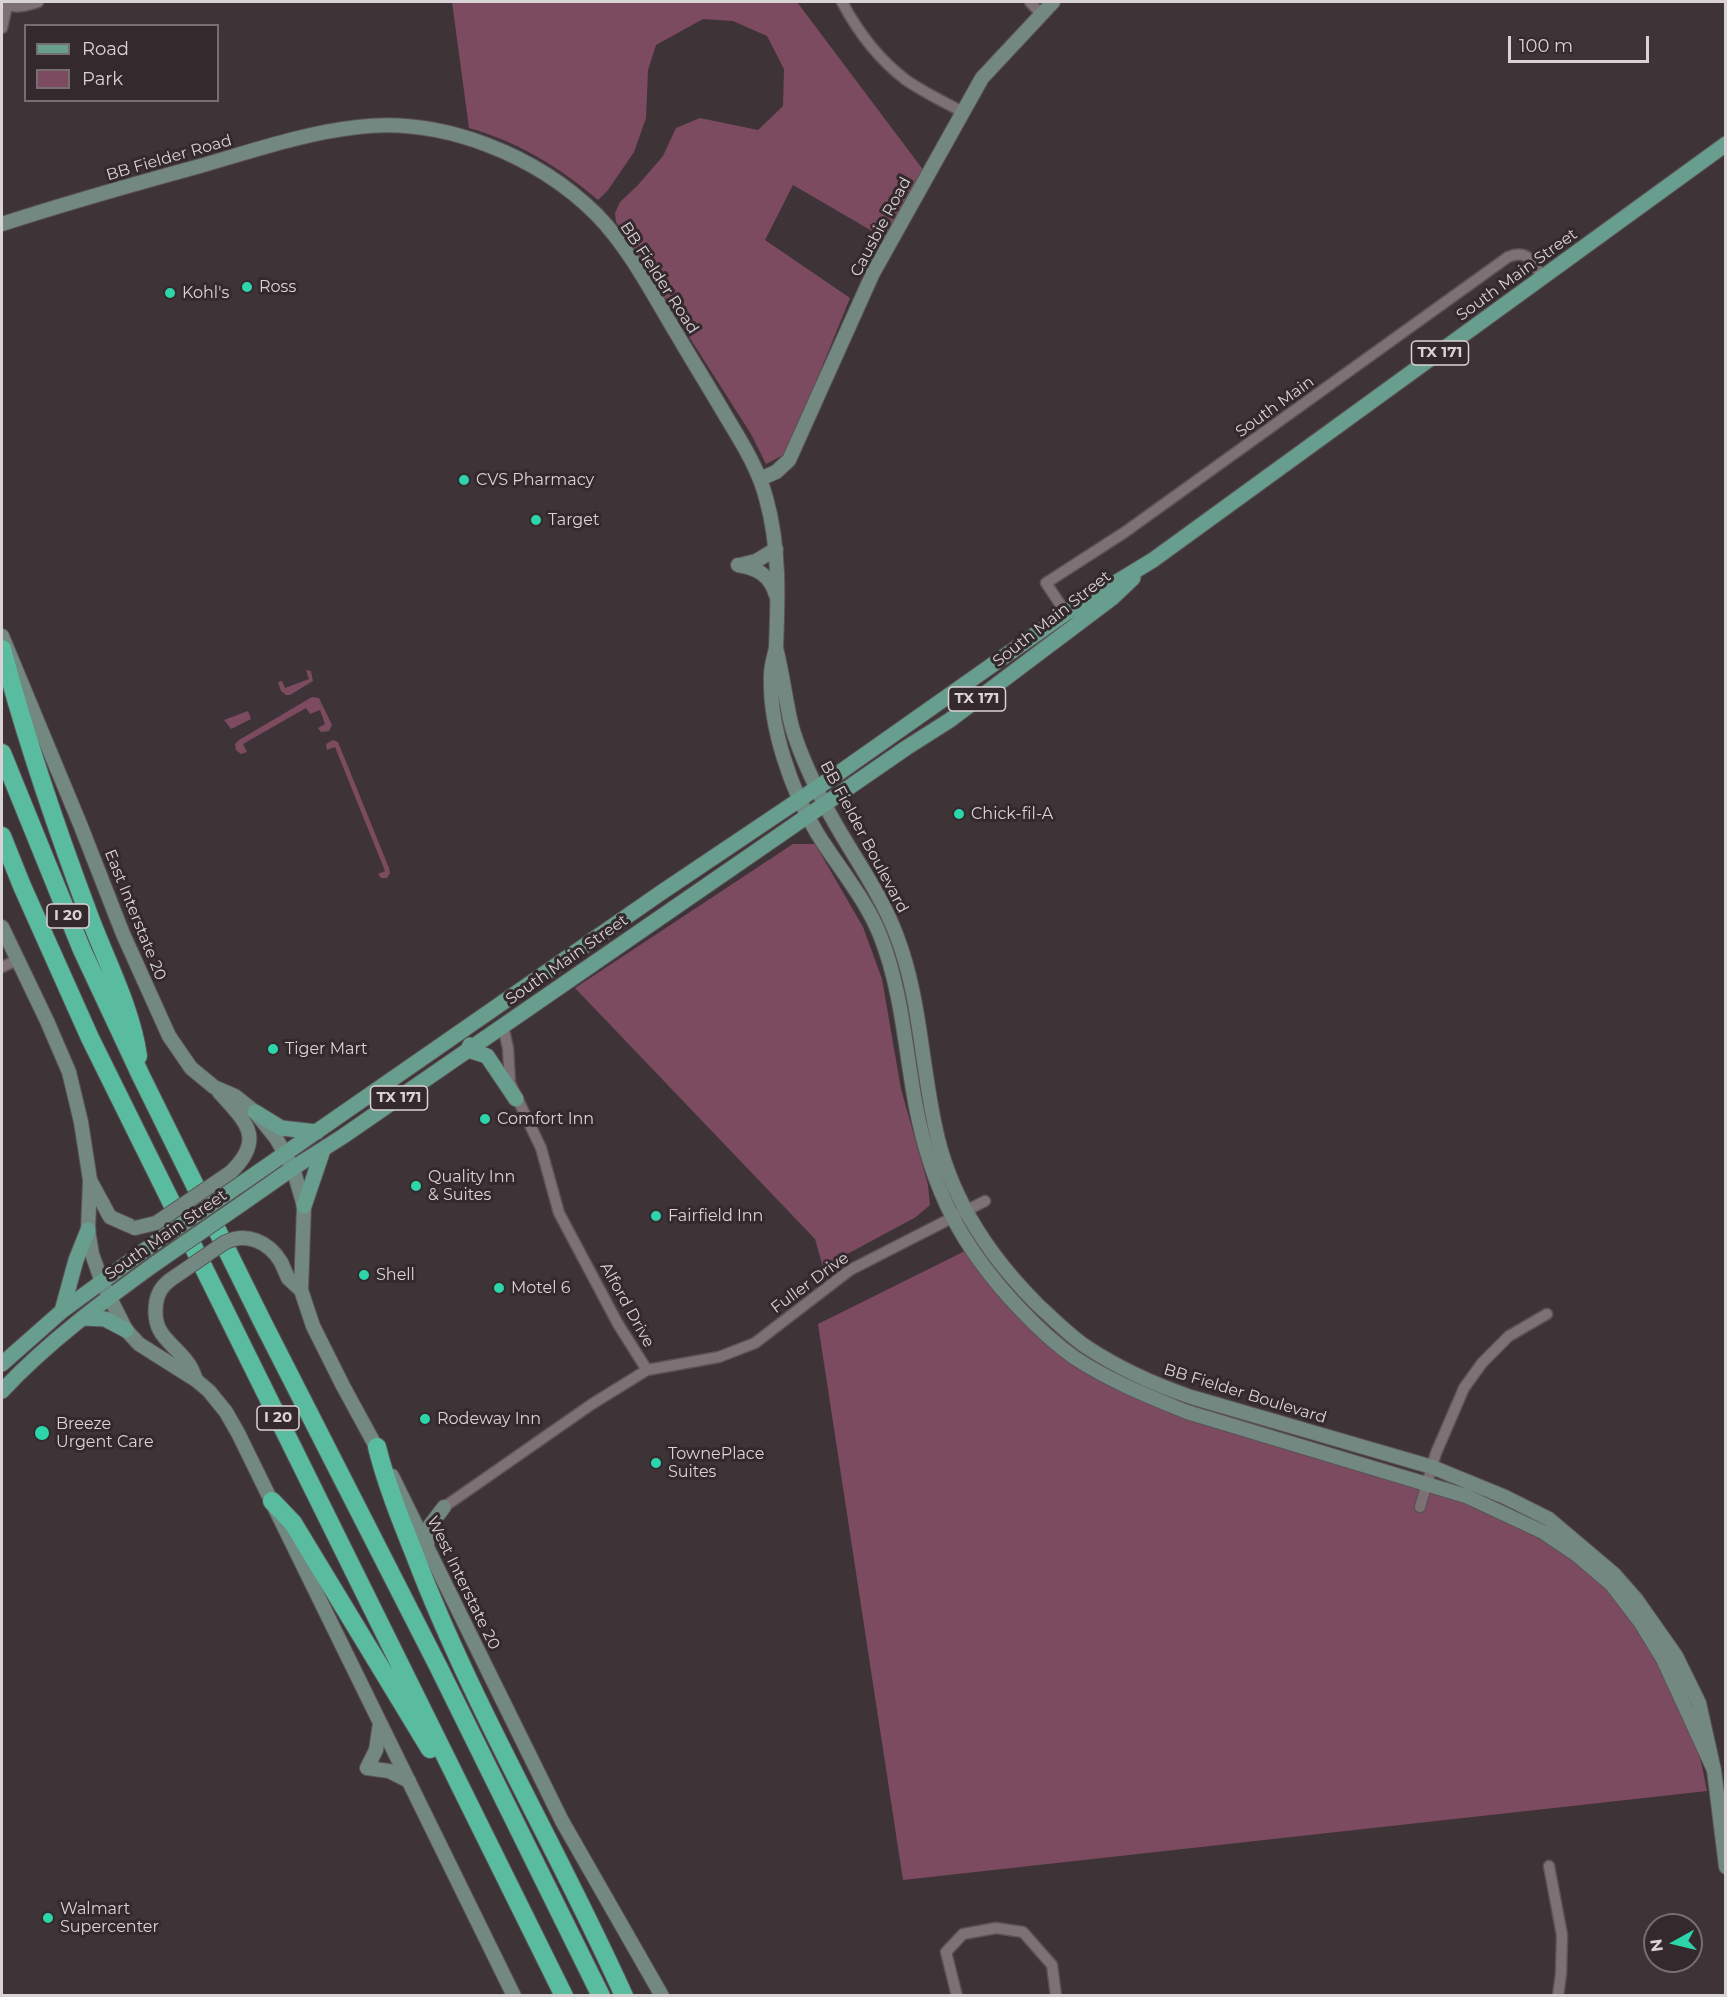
<!DOCTYPE html>
<html>
<head>
<meta charset="utf-8">
<style>
	body { margin:0 }
	#map { position:relative; width:1727px; height:1997px; overflow:hidden; background:#3e3437; font-family:Montserrat,sans-serif }
	canvas { display:block }
	.frame { position:absolute; inset:0; border:3px solid #dad3d5; pointer-events:none }
	.legend { position:absolute; left:24px; top:24px; width:195px; height:78px; box-sizing:border-box; background:#342a2d; border:2px solid #766e70; margin:0; padding:8px 10px; list-style:none; font-size:18px; color:#dad3d5 }
	.legend li { display:flex; align-items:center; gap:12px; height:30px }
	.legend b { width:30px; border:2px solid #766e70 }
	.north { position:absolute; left:1643px; top:1913px; width:60px; height:60px; box-sizing:border-box; background:#342a2d; border:2px solid #766e70; border-radius:50%; rotate:262deg; font-size:16px; font-weight:700; line-height:24px; text-align:center; color:#dad3d5 }
	.north::after { content:''; display:block; margin:auto; width:21px; height:27px; background:#2dd5ab; clip-path:polygon(50% 0,100% 100%,50% 72%,0 100%) }
	.scale { position:absolute; left:1508px; top:36px; width:141px; height:27px; box-sizing:border-box; border:3px solid #dad3d5; border-top:0; padding-left:8px; font-size:18px; line-height:21px; white-space:nowrap; color:#dad3d5; -webkit-text-stroke:4px #342a2d; paint-order:stroke }
</style>
</head>
<body>
<div id="map">
<canvas width="1727" height="1997"></canvas>
<div class="frame"></div>
<ul class="legend">
<li><b style="height:8px;background:#689e8e"></b>Road</li>
<li><b style="height:16px;background:#7d4b5f"></b>Park</li>
</ul>
<div class="north">N</div>
<div class="scale">100 m</div>
</div>
<script>
const ctx = document.querySelector('canvas').getContext('2d');
ctx.lineJoin = 'round';
function paint(path, color) { ctx.fillStyle = color; ctx.fill(path, 'evenodd'); }
function trace(path, color, width, dash) { ctx.strokeStyle = color; ctx.lineWidth = width; ctx.lineCap = dash ? 'butt' : 'round'; ctx.setLineDash(dash || []); ctx.stroke(path); }
function write(font, color, halo, rows, align = 'center') {
  ctx.font = font + ' Montserrat,sans-serif'; ctx.lineWidth = 6; ctx.setLineDash([]); ctx.textBaseline = 'middle'; ctx.strokeStyle = halo; ctx.fillStyle = color; for (const [text, x, y, turn = 0] of rows) {
    ctx.save(); ctx.translate(x, y); ctx.rotate((+turn || 0) * Math.PI / 180); ctx.textAlign = isNaN(turn) ? turn : align; if (halo) ctx.strokeText(text, 0, 0); ctx.fillText(text, 0, 0); ctx.restore();
  }
}
paint(new Path2D(`
	M452,2H797L924,171L884,238L793,185L765,240L850,298L787,453L766,464L751,434L616,222L615,213L620,202L638,185L663,156L676,128L700,118L758,130L783,106L784,69L767,36L733,21L703,19L656,45L648,70L646,118L634,152L608,190L598,200C560,167 516,141 469,128Z
	M306,670L311,671L313,681L290,695H286L281,691L278,682L282,681L285,688L309,679Z
	M312,697L319,698L332,725L329,731L321,732L318,728L325,724L320,710L310,714L306,708L243,744L247,752L241,754L236,750L235,744L239,740Z
	M248,711L251,719L231,729L224,720Z
	M333,740L338,742L389,868L390,873L387,878H381L378,874L385,871L335,747L327,750L326,744Z
	M793,844H815L863,927L882,979L901,1089L928,1185L930,1205L916,1217L823,1267L815,1239L575,988Z
	M965,1251L990,1285L1019,1316L1103,1382L1451,1496L1554,1544L1599,1581L1637,1624L1655,1652L1692,1730L1702,1766L1707,1791L903,1880L818,1324Z`), '#7d4b5f');
const street = new Path2D(`
	M842,2C858,32 878,59 906,80C923,92 944,102 963,112
	M1030,2L1040,13
	M2,3C14,9 26,6 38,2
	M2,28L7,6
	M1066,613L1046,583L1125,532L1508,257C1529,248 1533,264 1543,278
	M2,967L17,960
	M503,1026L508,1048L510,1083L541,1148L559,1213L618,1324L647,1370
	M444,1507L592,1404L647,1370L719,1357L755,1343L850,1270L985,1201
	M1420,1507L1436,1453L1464,1388L1482,1363L1509,1336L1547,1314
	M1549,1866L1562,1935L1561,1974L1558,1996
	M957,1996L946,1952L963,1934L996,1928L1023,1932L1052,1965L1056,1996`);
const secondary = new Path2D(`
	M2,224C67,203 134,184 200,166C252,151 304,133 358,127C443,117 537,155 597,215C631,250 653,295 678,336C693,362 709,387 724,413C740,440 758,467 766,498C780,547 778,598 776,648
	M760,479L776,472L789,460L873,273L982,78L1053,2
	M738,565C757,568 770,575 776,595
	M740,565L756,561L776,549
	M2,636L80,824L123,934L169,1036L191,1068L214,1087L235,1096L255,1112L276,1138L293,1168L304,1206L301,1290L313,1326L343,1386L380,1454
	M2,927L47,1021L69,1072L81,1122L90,1180L88,1230L92,1254L102,1282L126,1330L139,1344L196,1380L209,1391L226,1412L238,1433L514,1996
	M219,1092C245,1121 266,1138 231,1172
	M91,1182L110,1217L135,1228
	M281,1262L288,1278L301,1290
	M170,1280C162,1286 157,1294 156,1304C152,1336 172,1341 188,1363C192,1368 194,1374 196,1380
	M392,1476L562,1821L662,1996
	M427,1544L428,1528L444,1507
	M380,1723L376,1750L367,1768L389,1771L409,1781
	M1714,1770L1663,1659L1641,1623L1612,1585L1577,1555L1543,1532L1466,1496L1187,1412C1148,1396 1110,1381 1075,1358C1055,1344 1036,1326 1020,1309C962,1248 932,1190 916,1107C905,1049 902,990 880,935C865,898 838,867 817,833C791,790 769,726 771,675C771,666 774,657 776,648C782,672 785,695 790,719C795,742 806,766 816,787C839,838 876,882 896,934C920,995 921,1062 935,1126C949,1196 987,1254 1037,1304C1052,1318 1068,1334 1085,1346C1118,1368 1153,1384 1191,1397L1432,1467L1505,1497L1549,1519L1614,1574L1636,1599L1676,1656L1699,1703L1714,1770L1726,1867`);
const primary = new Path2D(`
	M470,1045L468,1050L487,1056L516,1099
	M255,1112L281,1128L317,1132
	M241,1184L662,892L836,775L1066,613L1153,560L1726,144
	M240,1205L293,1168L342,1137L906,748L950,720L1112,598L1133,578
	M304,1206L323,1150
	M62,1311L76,1260L88,1230
	M83,1318L105,1319L126,1330
	M2,1364L62,1311L156,1242
	M2,1391C48,1342 102,1302 156,1263`);
const highway = new Path2D(`
	M2,649C26,740 57,830 90,918C107,963 131,1008 138,1056
	M2,753L82,950L141,1076L263,1323L438,1666L601,1996
	M2,836L22,886L90,1038L564,1996
	M377,1447C386,1483 400,1518 414,1553C472,1706 557,1847 624,1996
	M272,1501L293,1523L430,1749`);
trace(street, '#5b5256', 13);
trace(secondary, '#5b5256', 16);
trace(primary, '#5b5256', 17);
trace(highway, '#5b5256', 20);
trace(street, '#7d7175', 10);
trace(secondary, '#728881', 14);
trace(primary, '#689e8e', 15);
trace(highway, '#5abc9e', 18);
const secondaryBridge = new Path2D(`
	M135,1228L156,1223L231,1172
	M170,1280L224,1243C246,1231 269,1242 281,1262`);
const primaryBridge = new Path2D(`
	M156,1242L241,1184
	M156,1263L240,1205`);
trace(secondaryBridge, '#5b5256', 16, []);
trace(primaryBridge, '#5b5256', 17, []);
trace(secondaryBridge, '#728881', 14);
trace(primaryBridge, '#689e8e', 15);
for (const [x, y, r, color] of [
	[247,287,6,"#2dd5ab"],
	[170,293,6,"#2dd5ab"],
	[464,480,6,"#2dd5ab"],
	[536,520,6,"#2dd5ab"],
	[959,814,6,"#2dd5ab"],
	[273,1049,6,"#2dd5ab"],
	[485,1119,6,"#2dd5ab"],
	[416,1186,6,"#2dd5ab"],
	[656,1216,6,"#2dd5ab"],
	[364,1275,6,"#2dd5ab"],
	[499,1288,6,"#2dd5ab"],
	[425,1419,6,"#2dd5ab"],
	[42,1433,8,"#2dd5ab"],
	[656,1463,6,"#2dd5ab"],
	[48,1918,6,"#2dd5ab"]
]) { const dot = new Path2D(); dot.arc(x, y, r, 0, 2 * Math.PI); ctx.fillStyle = color; ctx.fill(dot); trace(dot, '#342a2d', 2); }
for (const [x, y, w] of [
	[1440,353,57],
	[977,699,57],
	[68,916,42],
	[399,1098,57],
	[278,1418,42]
]) { const box = new Path2D(); box.roundRect(x - w / 2, y - 12, w, 24, 4.5); ctx.fillStyle = '#342a2d'; ctx.fill(box); trace(box, '#dad3d5', 1.5); }
write('bold 15px', '#dad3d5', null, [
	["TX 171",1440,353],
	["TX 171",977,699],
	["I 20",68,916],
	["TX 171",399,1098],
	["I 20",278,1418]
]);
write('16px', '#dad3d5', '#342a2d', [
	["BB Fielder Road",169,158,-16],
	["Causbie Road",881,227,-62],
	["South Main Street",1517,275,-36],
	["BB Fielder Road",659,278,57],
	["South Main",1275,407,-36],
	["South Main Street",1052,619,-38],
	["BB Fielder Boulevard",864,837,62],
	["East Interstate 20",135,915,68],
	["South Main Street",567,960,-35],
	["South Main Street",166,1235,-35],
	["Fuller Drive",810,1283,-36],
	["Alford Drive",627,1305,61],
	["BB Fielder Boulevard",1245,1394,17],
	["West Interstate 20",463,1583,64]
]);
write('16px', '#dad3d5', '#342a2d', [
	["Ross",259,287],
	["Kohl's",182,293],
	["CVS Pharmacy",476,480],
	["Target",548,520],
	["Chick-fil-A",971,814],
	["Tiger Mart",285,1049],
	["Comfort Inn",497,1119],
	["Quality Inn",428,1177],
	["& Suites",428,1195],
	["Fairfield Inn",668,1216],
	["Shell",376,1275],
	["Motel 6",511,1288],
	["Rodeway Inn",437,1419],
	["Breeze",56,1424],
	["Urgent Care",56,1442],
	["TownePlace",668,1454],
	["Suites",668,1472],
	["Walmart",60,1909],
	["Supercenter",60,1927]
], 'left');
</script>
</body>
</html>
